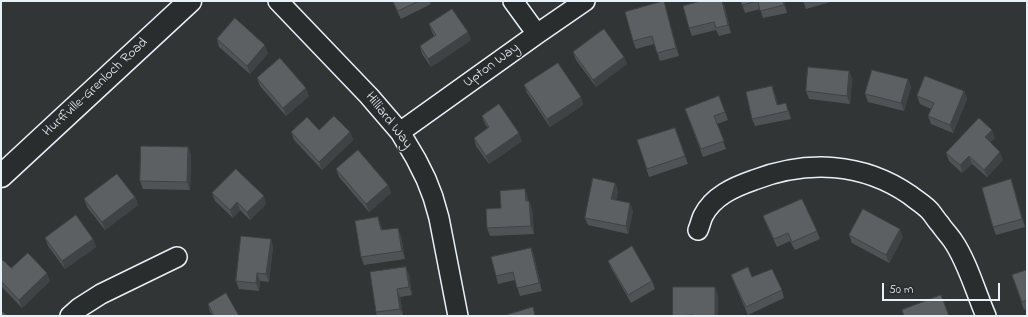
<!DOCTYPE html>
<html>
<head>
<meta charset="utf-8">
<style>
	body { margin:0 }
	#map { position:relative; width:1028px; height:317px; overflow:hidden; background:#323536; font-family:"Indie Flower",sans-serif }
	canvas { display:block }
	.frame { position:absolute; inset:0; border:2px solid #e8f1f8; pointer-events:none }
	.scale { position:absolute; left:882px; top:283px; width:118px; height:18px; box-sizing:border-box; border:2px solid #e8f1f8; border-top:0; padding-left:5px; font-size:12px; line-height:14px; white-space:nowrap; color:#e8f1f8; -webkit-text-stroke:3px #2a2d2e; paint-order:stroke }
</style>
</head>
<body>
<div id="map">
<canvas width="1028" height="317"></canvas>
<div class="frame"></div>
<div class="scale">50 m</div>
</div>
<script>
const ctx = document.querySelector('canvas').getContext('2d');
ctx.lineJoin = 'round';
function trace(path, color, width, dash) { ctx.strokeStyle = color; ctx.lineWidth = width; ctx.lineCap = dash ? 'butt' : 'round'; ctx.setLineDash(dash || []); ctx.stroke(path); }
function paint(path, color) { ctx.fillStyle = color; ctx.fill(path, 'evenodd'); }
function write(font, color, halo, rows, align = 'center') {
  ctx.font = font + ' "Indie Flower",sans-serif'; ctx.lineWidth = 3; ctx.setLineDash([]); ctx.textBaseline = 'middle'; ctx.strokeStyle = halo; ctx.fillStyle = color; for (const [text, x, y, turn = 0] of rows) {
    ctx.save(); ctx.translate(x, y); ctx.rotate((+turn || 0) * Math.PI / 180); ctx.textAlign = isNaN(turn) ? turn : align; if (halo) ctx.strokeText(text, 0, 0); ctx.fillText(text, 0, 0); ctx.restore();
  }
}
const street = new Path2D(`
	M278,1L369,96L400,132L416,159L426,179L433,197L439,218L458,316
	M513,1L537,34
	M400,132L537,34L585,1
	M698,230C700,226 701,220 703,216C713,196 734,187 754,180C807,160 862,162 910,195C916,200 923,204 929,210C933,214 936,220 940,224C944,230 949,235 953,241C967,261 976,293 986,316
	M70,316L79,308L101,294L177,257`);
const secondary = new Path2D(`
	M1,176L190,1`);
trace(street, '#e8f1f8', 22);
trace(secondary, '#e8f1f8', 25);
trace(street, '#2a2d2e', 19);
trace(secondary, '#2a2d2e', 22);
paint(new Path2D(`
	M392,1H430L431,4L401,19Z
	M664,1L666,9L679,56L660,61L654,44L636,49L633,41Z
	M741,1H784L787,13L763,18L760,9L745,13Z
	M803,1H834L806,9Z
	M724,4L731,33L719,36L716,30L692,36L689,28Z
	M429,24L471,40L431,67L422,54L420,46L434,36L432,32Z
	M217,39L268,53L250,74L219,47Z
	M573,52L624,57L627,64L596,87L576,60Z
	M849,71L852,79L850,104L809,99L806,91Z
	M257,78L309,96L286,116L260,86Z
	M908,79L911,87L904,111L868,102L865,94Z
	M524,85L581,97L583,105L550,127L527,93Z
	M964,91L967,99L953,133L931,124L928,116L931,109L920,104L917,96Z
	M775,94L778,105L789,111L791,119L755,126L752,119Z
	M719,96L728,120L717,124L726,149L703,157L685,109Z
	M482,116L522,141L489,164L476,146L474,138L488,128L485,124Z
	M675,128L688,164L649,177L637,140Z
	M291,132H350L353,140L322,170L294,140Z
	M995,138L990,142L1003,160L987,177L972,164L962,173L949,161L946,153Z
	M188,147L191,155L190,190L143,189L140,181Z
	M336,169L388,185L391,193L369,212L339,177Z
	M1011,179L1025,227L996,235L993,227Z
	M615,183L618,191L616,200L633,211L628,234L588,225L585,218Z
	M212,193L266,204L250,220L240,210L233,218L215,201Z
	M135,197L138,205L105,230L87,207L84,199Z
	M528,197V201H529L532,209L534,234L490,236L487,228L501,208Z
	M763,216L817,231L820,239L795,250L790,241L777,247L766,224Z
	M381,225L382,230L401,236L405,259L364,265L361,257Z
	M849,235L903,237L889,263L852,243Z
	M45,238L93,239L96,247L65,269L48,246Z
	M271,239L273,247L269,282L260,281L259,291L239,289L236,281Z
	M531,248L534,256L542,291L520,296L515,280L498,284L496,276Z
	M608,261L652,281L655,289L631,303L611,268Z
	M1,262L11,268L50,281L22,308L1,286Z
	M1027,270V309L1024,310L1012,275Z
	M409,275L412,295L400,297L403,316H377L376,312Z
	M731,275L752,277L782,290L784,298L748,315L734,283Z
	M718,295V316H673Z
	M208,304L239,316H213L210,312Z`), '#4f5355');
paint(new Path2D(`
	M664,1L666,9L679,56L676,48Z
	M722,1L724,4L731,33L728,25Z
	M783,1H784L787,13L784,5Z
	M468,32L471,40L431,67L428,59Z
	M265,45L268,53L250,74L247,66Z
	M624,57L627,64L596,87L593,80Z
	M849,71L852,79L850,104L847,96Z
	M908,79L911,87L904,111L901,103Z
	M772,86L775,94L780,113L777,105Z
	M306,88L309,96L286,116L283,108Z
	M964,91L967,99L953,133L950,125Z
	M581,97L583,105L550,127L547,119Z
	M786,103L789,111L791,119L788,111Z
	M992,130L995,138L988,145L985,137Z
	M350,132L353,140L322,170L319,162Z
	M519,133L522,141L489,164L486,156Z
	M188,147L191,155L190,190L187,182Z
	M1000,152L1003,160L987,177L984,170Z
	M969,156L972,164L962,173L960,165Z
	M1011,179L1014,187L1025,227L1022,219Z
	M615,183L618,191L614,207L611,199Z
	M388,185L391,193L369,212L366,204Z
	M525,189L528,197L529,209L526,201Z
	M264,196L266,204L250,220L247,212Z
	M135,197L138,205L105,230L102,222Z
	M529,201L532,209L534,234L531,226Z
	M237,202L240,210L233,218L230,210Z
	M630,203L633,211L628,234L626,226Z
	M378,217L381,225L383,238L381,230Z
	M398,228L401,236L405,259L402,251Z
	M900,229L903,237L889,263L886,255Z
	M93,239L96,247L65,269L62,261Z
	M271,239L273,247L269,282L266,274Z
	M531,248L534,256L542,291L539,283Z
	M406,267L409,275L412,295L409,287Z
	M47,273L50,281L22,308L19,300Z
	M257,273L260,281L259,291L256,283Z
	M715,287L718,295V316H715Z
	M397,289L400,297L403,316L400,309Z`), '#404345');
const building = new Path2D(`
	M393,1H419L398,11Z
	M664,1L676,48L657,53L652,36L633,41L625,12Z
	M701,1H722L728,25L716,28L714,22L689,28L683,6Z
	M741,1H783L784,5L760,11L758,1L742,5Z
	M452,9L468,32L428,59L420,46L436,35L429,24Z
	M235,18L265,45L247,66L217,39Z
	M604,29L624,57L593,80L573,52Z
	M280,58L306,88L283,108L257,78Z
	M558,63L581,97L547,119L524,85Z
	M808,67L849,71L847,96L806,91Z
	M872,70L908,79L901,103L865,94Z
	M925,76L964,91L950,125L928,116L934,103L917,96Z
	M772,86L777,105L786,103L788,111L752,119L746,92Z
	M719,96L725,112L714,116L724,141L701,149L685,109Z
	M499,104L519,133L486,156L474,138L489,127L482,116Z
	M334,116L350,132L319,162L291,132L307,117L319,130Z
	M979,118L992,130L985,137L1000,152L984,170L969,156L960,165L946,153Z
	M675,128L685,156L647,169L637,140Z
	M141,146L188,147L187,182L140,181Z
	M358,150L388,185L366,204L336,169Z
	M236,169L264,196L247,212L237,202L230,210L212,193Z
	M117,174L135,197L102,222L84,199Z
	M593,178L615,183L611,199L630,203L626,226L585,218Z
	M1011,179L1022,219L993,227L982,188Z
	M525,189L526,201H529L531,226L487,228L486,209L501,208L500,191Z
	M802,199L817,231L792,242L788,233L774,239L763,216Z
	M863,209L900,229L886,255L849,235Z
	M76,215L93,239L62,261L45,238Z
	M378,217L381,230L398,228L402,251L361,257L355,221Z
	M241,236L271,239L266,274L257,273L256,283L236,281Z
	M632,246L652,281L628,295L608,261Z
	M531,248L539,283L517,288L513,272L496,276L491,257Z
	M28,253L47,273L19,300L1,281V262L3,260L11,268Z
	M406,267L409,287L397,289L400,309L376,312L370,272Z
	M748,267L752,277L772,269L782,290L746,307L731,275Z
	M1027,270V300L1022,302L1012,275Z
	M673,287H715V316H694V315L673,316Z
	M226,293L239,316H214L208,304Z
	M941,295L949,316H904L902,310Z
	M533,307L535,316H508L507,315Z
	M1,311L8,316H1Z`);
paint(building, '#5c6063');
trace(building, '#404345', 1);
write('14px', '#e8f1f8', '#2a2d2e', [
	["Upton Way",492,66,-36],
	["Hurffville-Grenloch Road",96,88,-43],
	["Hilliard Way",388,121,52]
]);
</script>
</body>
</html>
